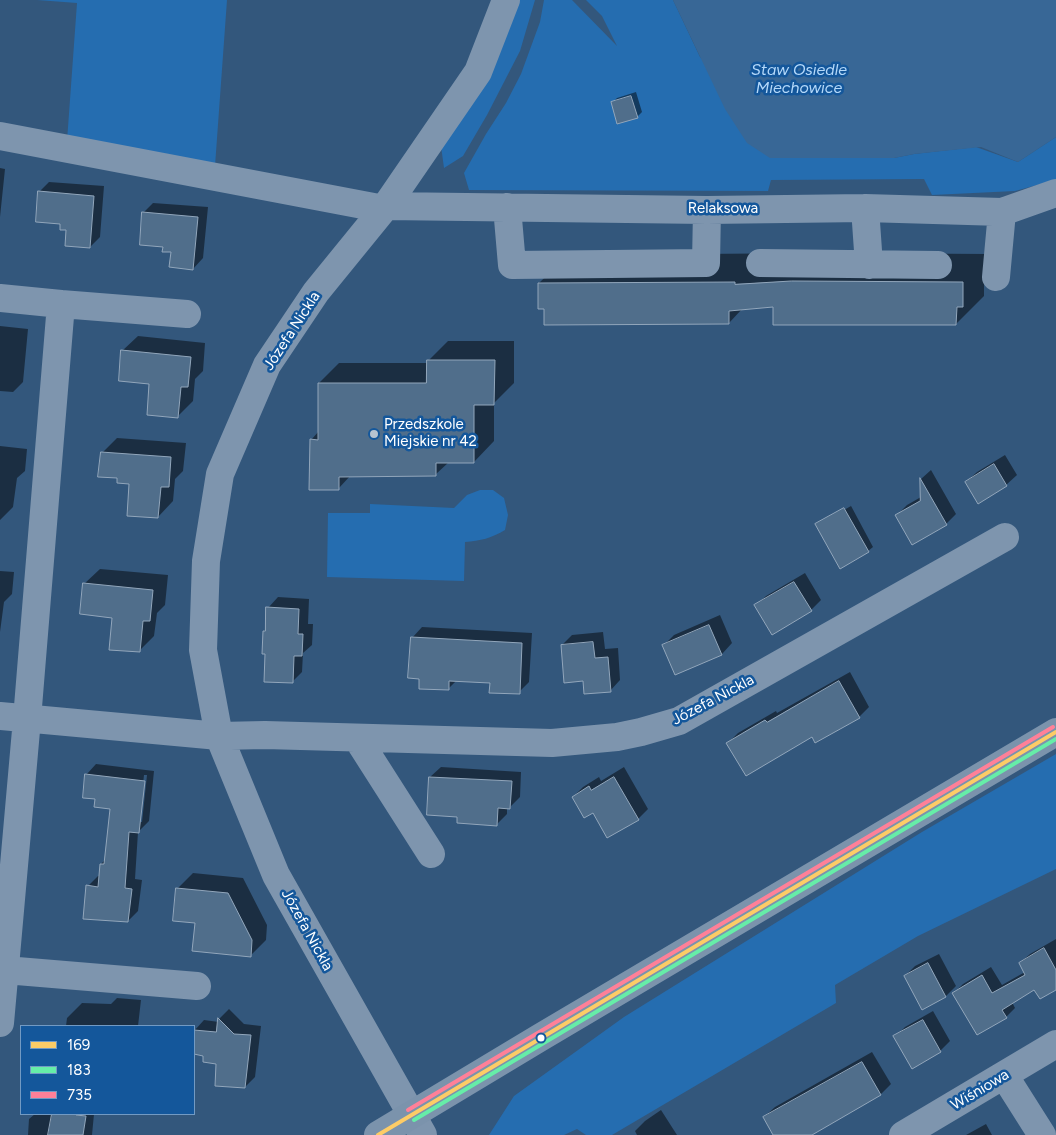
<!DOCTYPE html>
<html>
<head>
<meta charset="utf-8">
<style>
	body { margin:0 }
	#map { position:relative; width:1056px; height:1135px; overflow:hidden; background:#33577c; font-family:Figtree,sans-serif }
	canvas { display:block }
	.legend { position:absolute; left:20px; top:1025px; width:175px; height:90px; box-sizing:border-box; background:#14579b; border:1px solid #729ac3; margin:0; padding:6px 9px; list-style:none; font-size:15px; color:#fff }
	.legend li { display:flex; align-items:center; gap:10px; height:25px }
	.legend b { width:25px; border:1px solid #729ac3 }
</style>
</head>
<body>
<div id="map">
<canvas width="1056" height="1135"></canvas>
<ul class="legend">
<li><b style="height:6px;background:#fdcc66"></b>169</li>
<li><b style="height:6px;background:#66eda8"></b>183</li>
<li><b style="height:6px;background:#ff8098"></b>735</li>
</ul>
</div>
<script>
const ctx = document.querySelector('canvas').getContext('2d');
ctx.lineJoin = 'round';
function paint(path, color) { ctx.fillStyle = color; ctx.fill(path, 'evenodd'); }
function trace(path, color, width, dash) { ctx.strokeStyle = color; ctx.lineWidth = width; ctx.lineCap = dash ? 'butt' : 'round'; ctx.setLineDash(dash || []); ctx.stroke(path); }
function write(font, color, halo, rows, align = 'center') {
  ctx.font = font + ' Figtree,sans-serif'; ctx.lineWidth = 5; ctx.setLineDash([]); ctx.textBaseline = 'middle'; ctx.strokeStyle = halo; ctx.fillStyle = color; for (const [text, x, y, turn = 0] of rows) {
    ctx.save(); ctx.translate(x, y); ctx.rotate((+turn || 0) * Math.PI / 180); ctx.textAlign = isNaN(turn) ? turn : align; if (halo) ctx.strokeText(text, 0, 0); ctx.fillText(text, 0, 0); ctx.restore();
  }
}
paint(new Path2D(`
	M37,0H227L215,166L67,141L77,3Z
	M516,0H535L520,51L487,115L463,156L444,168L441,146Z
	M544,0H572L617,46L602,16L586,0H673L700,57L850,157L894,158L914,154L976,147L1018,162L1056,137V180L1015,191L932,195L924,179L771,180L768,191L469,190L464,173L486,134L506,103L521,74L540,22Z
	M480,490H493L504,498L508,515L505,530C492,538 480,541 465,542L464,581L327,577L328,513H370V504L454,508L467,495Z
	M1056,754V869L918,936L835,985L836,1003L612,1135H586L577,1129L564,1135H489L514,1096L624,1017L922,832Z`), '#256db0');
paint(new Path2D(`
	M673,0H1056V137L1018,162L981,147L914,154L894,158H770L747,143L725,109Z`), '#386796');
paint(new Path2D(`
	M636,92L642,112L637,117L613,102L617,98Z
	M0,168L5,169L0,217Z
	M49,182L104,186L100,237L90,247L68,229L39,192Z
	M153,203L208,207L203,258L193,269L164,246L143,213Z
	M821,253L991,254V278L984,284V296L956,324L774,306L743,308L729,323L545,307L539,283L568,255Z
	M0,326L28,329L23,382L13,392L0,391Z
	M138,336L205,343L203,371L195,379L193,401L177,417L151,382L122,351Z
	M448,341H514V383L494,403V441L474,462H449L435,475H351L339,488L311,440L319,431V383L339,363H428V361Z
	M117,438L186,443L183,471L175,479L173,501L158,517L130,483L118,477L102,453Z
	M0,446L27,449L25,471L17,478L13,507L0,520Z
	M1005,455L1017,475L1006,485L966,482L977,472Z
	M931,470L956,514L946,524L897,515L907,505L921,497V479Z
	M850,504L873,547L868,551L817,525L821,521V523L851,506Z
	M100,569L168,575L165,605L157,613L154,636L139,651L113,617L84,584Z
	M0,571L14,572L12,594L4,602L0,632Z
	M805,573L821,600L811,610L756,606L766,596Z
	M278,597L309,599L308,624H313L312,645L303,653L302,672L292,682L266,653L264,631L266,629L268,608Z
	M720,615L732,643L722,654L676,673L664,645L674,635Z
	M422,627L532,633L529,682L519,692L491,682L457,680L448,689L421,678L412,638Z
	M603,632L605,649L618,648L620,680L610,691L584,680L562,645L572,635Z
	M850,672L869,707L859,717L812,735L728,743L738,733L776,711L777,713Z
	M96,764L154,771L149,821L138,832L135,879L142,880L138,911L128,921L88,886L98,876H100L101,864L105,860L111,808L96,798L86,775ZM144,775H147L142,822H139Z
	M441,767L521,772L520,797L510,807H507V814L497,824L459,816L430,777Z
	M624,767L648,809L638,819L594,812L573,797L583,787L599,777L601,781Z
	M193,873L243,878L267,925L266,940L251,955L197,922L178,888Z
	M1056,939V988H1035L1012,1002L1015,1008L1006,1017L954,993L963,984L991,967L1002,985L1025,972L1020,963L1030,954Z
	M939,954L956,986L946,996L922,1008L905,976L915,966Z
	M117,998L141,1000L138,1026H66L67,1018L82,1003L111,1004Z
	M229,1009L244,1024L261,1026L255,1077L245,1087L218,1062L205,1054L194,1053V1031L204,1020L219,1022V1019Z
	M933,1011L950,1041L940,1051L895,1037L905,1027Z
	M872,1052L891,1084L881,1094L810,1135H784L764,1117L775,1107Z
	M661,1110L677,1135H637L635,1131L645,1121Z
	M35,1114H94L92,1135H28L29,1119Z
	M986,1124L992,1135H966Z`), '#0007');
const building = new Path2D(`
	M631,96L638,118L617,124L611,102Z
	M38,191L94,196L90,248L65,246L66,230H60V224L36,222Z
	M142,212L198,217L193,270L169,267L171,252H162L163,247L140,245Z
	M792,281L963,282V307H957L956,325H773V307L729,311V324L544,325V309H538V283L735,282V284Z
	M121,350L191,357L188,387H181L178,418L147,415L149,384L119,381Z
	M427,360H495L494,405H474V463H436V476L339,477V490H309L310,439L318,440V383H426Z
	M101,452L171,457L169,487H161L158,518L127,516L129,484L117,483V478L98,477Z
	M994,464L1007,486L978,504L965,482Z
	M920,478L947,525L912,545L895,515L920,501Z
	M844,508L869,552L840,569L815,524Z
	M794,582L812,611L772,635L754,605Z
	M83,583L153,590L150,621H143L140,652L109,650L112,618L80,614Z
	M266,607L299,609L298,634H303L302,656H294L293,683L264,682L265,654H262L263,631H265Z
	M709,625L722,655L675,675L662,645Z
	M411,637L522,643L520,694L489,693L490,683L449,681V690L419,689V679L408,678Z
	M593,642L595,658L608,657L611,692L584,694L583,681L564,683L561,645Z
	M839,681L860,718L815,743L812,737L746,776L726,743L765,720L767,722Z
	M85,774L145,781L139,833L129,832L125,888L132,889L128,922L83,919L86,885L98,887L100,864H104L110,809L94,807L95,799L83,798Z
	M429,777L512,781L510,809L498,808L497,826L457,823V817L427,815Z
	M614,777L639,820L607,838L593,813L584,818L572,797L589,786L591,790Z
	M176,888L228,893L252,940L251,957L192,951L195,923L173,921Z
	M1044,948L1056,970V990L1040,999L1034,990L1002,1010L1007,1018L977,1035L952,993L982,975L992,993L1025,975L1019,963Z
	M928,963L946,997L922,1010L904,976Z
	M218,1018L234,1034L251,1035L245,1088L215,1086L216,1064L203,1062V1056L194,1054V1030L216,1032Z
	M923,1020L941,1052L912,1069L893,1036Z
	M862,1062L881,1095L812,1135H773L763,1117Z
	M52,1114H76V1115L86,1116L83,1135H48Z`);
paint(building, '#506e8b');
trace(building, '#92a6bb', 1);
trace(new Path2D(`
	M0,136L384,209
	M386,206L707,210L865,208L1002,212L1056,193
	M507,207L512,265L706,263L707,210
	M865,208L869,265
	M760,263L938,265
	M996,277L1002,212
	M0,298L61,304L27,719L0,1023
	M61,304L187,314
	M0,716L219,736L265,735L552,743L617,737L641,732L679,721L1005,537
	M357,738L431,854
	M5,970L197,986
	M1004,1075L1042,1135
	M423,1135L276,875L219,736L203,650L206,561L220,474L267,365L316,292L386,206L478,72L506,0
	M903,1135L1056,1044`), '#7e95ae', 28);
trace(new Path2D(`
	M378,1135L541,1037L1056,732`), '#7b93ac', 28);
trace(new Path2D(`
	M378,1135L1056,732`), '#fdcc66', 4);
trace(new Path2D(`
	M414,1120L1056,739`), '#66eda8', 4);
trace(new Path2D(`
	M408,1110L1053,727`), '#ff8098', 4);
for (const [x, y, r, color] of [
	[374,434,5,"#b8c4d1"],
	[541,1038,4.5,"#fff"]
]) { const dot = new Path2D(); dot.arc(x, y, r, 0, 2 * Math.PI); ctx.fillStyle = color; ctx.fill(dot); trace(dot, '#14579b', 2); }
write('15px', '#fff', '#14579b', [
	["Relaksowa",723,209],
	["Józefa Nickla",292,331,-57],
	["Józefa Nickla",713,700,-28],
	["Józefa Nickla",307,930,61],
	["Wiśniowa",980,1090,-31]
]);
write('15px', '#fff', '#14579b', [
	["Przedszkole",384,425],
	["Miejskie nr 42",384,442]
], 'left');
write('italic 16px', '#b5d9fa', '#14579b', [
	["Staw Osiedle",799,70],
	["Miechowice",799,88]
]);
</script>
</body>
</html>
